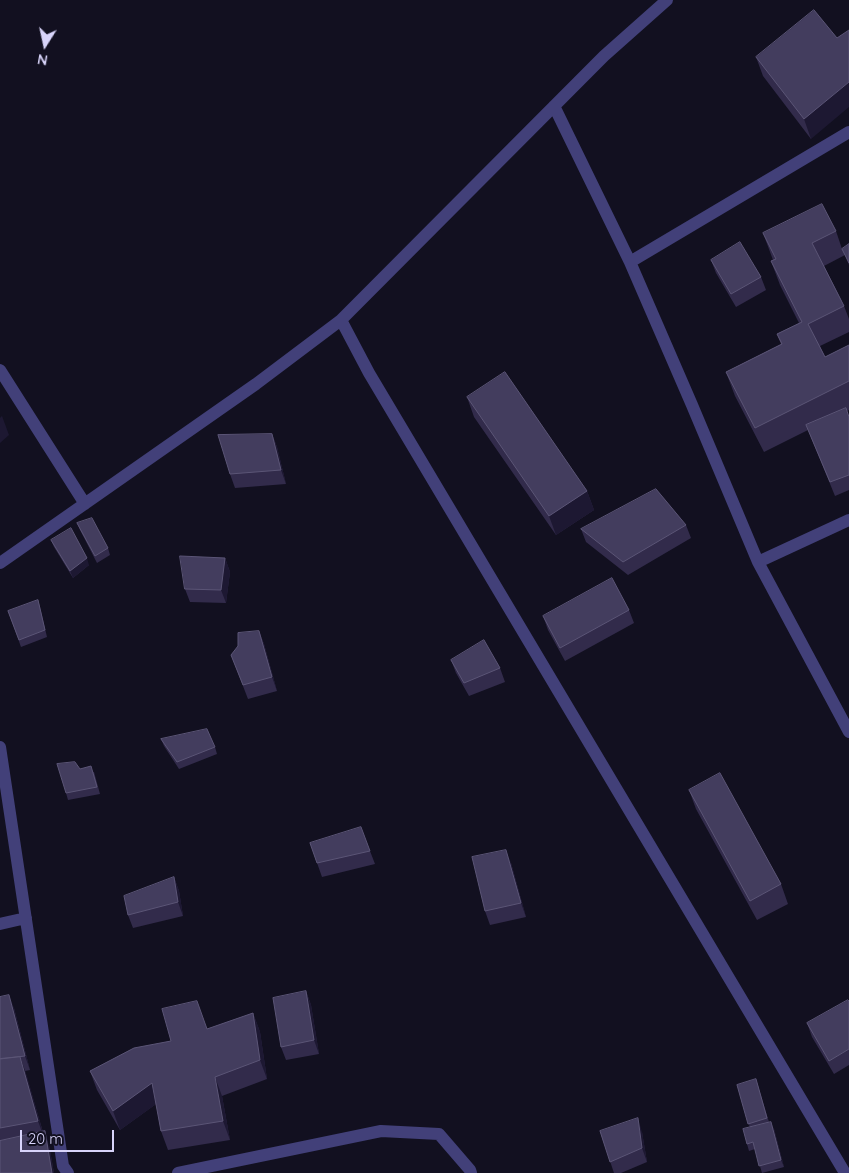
<!DOCTYPE html>
<html>
<head>
<meta charset="utf-8">
<style>
	body { margin:0 }
	#map { position:relative; width:849px; height:1173px; overflow:hidden; background:#121020; font-family:Quicksand,sans-serif }
	canvas { display:block }
	.north { position:absolute; left:20px; top:20px; width:50px; height:50px; -webkit-text-stroke:4px #121020; paint-order:stroke; rotate:190deg; font-size:14px; font-weight:700; line-height:20px; text-align:center; color:#d8d4fa }
	.north::after { content:''; display:block; margin:auto; width:18px; height:22px; background:#d8d4fa; clip-path:polygon(50% 0,100% 100%,50% 72%,0 100%) }
	.scale { position:absolute; left:20px; top:1130px; width:94px; height:22px; box-sizing:border-box; border:2px solid #d8d4fa; border-top:0; padding-left:6px; font-size:15px; line-height:18px; white-space:nowrap; color:#d8d4fa; -webkit-text-stroke:4px #121020; paint-order:stroke }
</style>
</head>
<body>
<div id="map">
<canvas width="849" height="1173"></canvas>
<div class="north">N</div>
<div class="scale">20 m</div>
</div>
<script>
const ctx = document.querySelector('canvas').getContext('2d');
ctx.lineJoin = 'round';
function trace(path, color, width, dash) { ctx.strokeStyle = color; ctx.lineWidth = width; ctx.lineCap = dash ? 'butt' : 'round'; ctx.setLineDash(dash || []); ctx.stroke(path); }
function paint(path, color) { ctx.fillStyle = color; ctx.fill(path, 'evenodd'); }
trace(new Path2D(`
	M554,106L630,262L692,405L758,562L849,732
	M630,262L849,132
	M341,320L604,56L667,0
	M0,370L85,504
	M758,562L849,520
	M0,563L256,384L341,320L369,373L845,1173
	M0,747L63,1166L68,1173
	M0,924L26,918
	M178,1173L381,1131L439,1134L470,1170L471,1173`), '#424079', 12);
paint(new Path2D(`
	M837,38L811,139L763,76L756,57Z
	M836,231L842,249L849,244V265L845,255L824,266L844,306L849,319V332L820,346L825,357L849,345V410L847,411L849,417V490L835,496L808,430L764,452L735,396L726,372L781,344L777,334L799,323L780,285L771,261L773,260L763,233Z
	M711,260L761,277L766,290L736,307L716,273Z
	M467,397L587,491L594,510L556,535L474,417Z
	M272,434L277,447L286,484L235,488L230,474Z
	M77,523L108,548L110,555L97,563L80,530Z
	M686,525L691,538L628,575L586,542L581,529Z
	M51,540L89,565L73,578L54,547Z
	M225,558L230,572L226,603L190,602L185,589Z
	M38,600L40,607L47,637L21,647L8,611Z
	M629,610L634,623L565,661L548,630L543,616Z
	M259,631L264,644L277,691L248,699L231,655Z
	M451,660L500,668L505,682L469,696L456,673Z
	M161,739L215,747L217,754L179,769L164,746Z
	M80,769L94,772L100,794L68,800L66,793Z
	M689,790L781,884L788,904L757,920L696,809Z
	M310,843L370,851L375,864L322,877Z
	M511,863L526,917L490,925L485,911Z
	M174,877L179,891L183,916L133,928L128,915Z
	M306,991L311,1005L319,1054L286,1060L281,1047Z
	M0,997L14,1008L30,1070L25,1071L43,1132L49,1145L54,1173H0Z
	M849,1001V1065L834,1074L812,1037L807,1023Z
	M253,1013L260,1032L267,1079L222,1096L230,1140L168,1150L161,1131L156,1104L120,1130L97,1090L90,1071Z
	M756,1079L769,1122L774,1129L784,1167L762,1173L755,1149L749,1151L747,1144L750,1128L737,1085Z
	M600,1131L642,1132L647,1162L621,1173H614Z`), '#322b4b');
paint(new Path2D(`
	M849,82V107L811,139L804,119Z
	M2,416L9,435L0,443V418Z
	M272,434L277,447L286,484L281,470Z
	M587,491L594,510L556,535L549,516Z
	M87,558L89,565L73,578L70,571Z
	M225,558L230,572L226,603L221,590Z
	M259,631L264,644L277,691L272,677Z
	M506,850L511,863L526,917L521,903Z
	M174,877L179,891L183,916L178,902Z
	M306,991L311,1005L319,1054L314,1040Z
	M9,995L14,1008L30,1070L25,1056Z
	M253,1013L260,1032L267,1079L260,1060Z
	M20,1057L27,1076L45,1140L38,1121Z
	M215,1077L222,1096L230,1140L223,1121Z
	M152,1083L159,1102L120,1130L113,1111Z
	M638,1118L642,1132L647,1162L642,1148Z
	M771,1122L774,1129L784,1167L781,1160Z
	M45,1131L49,1145L54,1173H52Z`), '#1d1832');
const building = new Path2D(`
	M814,10L837,38L849,30V82L804,119L756,57Z
	M822,204L836,231L812,243L844,306L808,324L825,357L849,345V381L755,428L726,372L782,344L777,334L802,322L771,261L776,259L763,233Z
	M740,242L761,277L731,294L711,260Z
	M849,244V263L842,249Z
	M505,372L587,491L549,516L467,397Z
	M846,408L849,417V475L830,482L806,425Z
	M272,434L281,470L230,474L218,435Z
	M656,489L686,525L623,562L581,529Z
	M92,518L108,548L95,556L77,523Z
	M71,528L87,558L70,571L51,540Z
	M180,556L225,558L221,590L185,589Z
	M612,578L629,610L560,648L543,616Z
	M38,600L45,630L19,640L8,611Z
	M259,631L272,677L243,685L231,655L238,646V633Z
	M484,640L500,668L464,683L451,660Z
	M207,729L215,747L177,762L161,739Z
	M75,762L80,769L91,766L97,787L66,793L57,764Z
	M720,773L781,884L750,901L689,790Z
	M361,827L370,851L317,863L310,843Z
	M506,850L521,903L485,911L472,857Z
	M174,877L178,902L128,915L124,896Z
	M306,991L314,1040L281,1047L273,998Z
	M9,995L25,1056L0,1059V997Z
	M848,1000L849,1001V1049L829,1061L807,1023Z
	M197,1001L207,1029L253,1013L260,1060L215,1077L223,1121L161,1131L152,1083L113,1111L90,1071L134,1048L171,1041L162,1009Z
	M20,1057L38,1121L0,1128V1059Z
	M756,1079L767,1118L748,1124L737,1085Z
	M638,1118L642,1148L610,1162L600,1131Z
	M771,1122L781,1160L759,1166L753,1142L747,1144L743,1129Z
	M45,1131L52,1173H0V1141Z`);
paint(building, '#433d5e');
trace(building, '#5b5576', 1);
</script>
</body>
</html>
